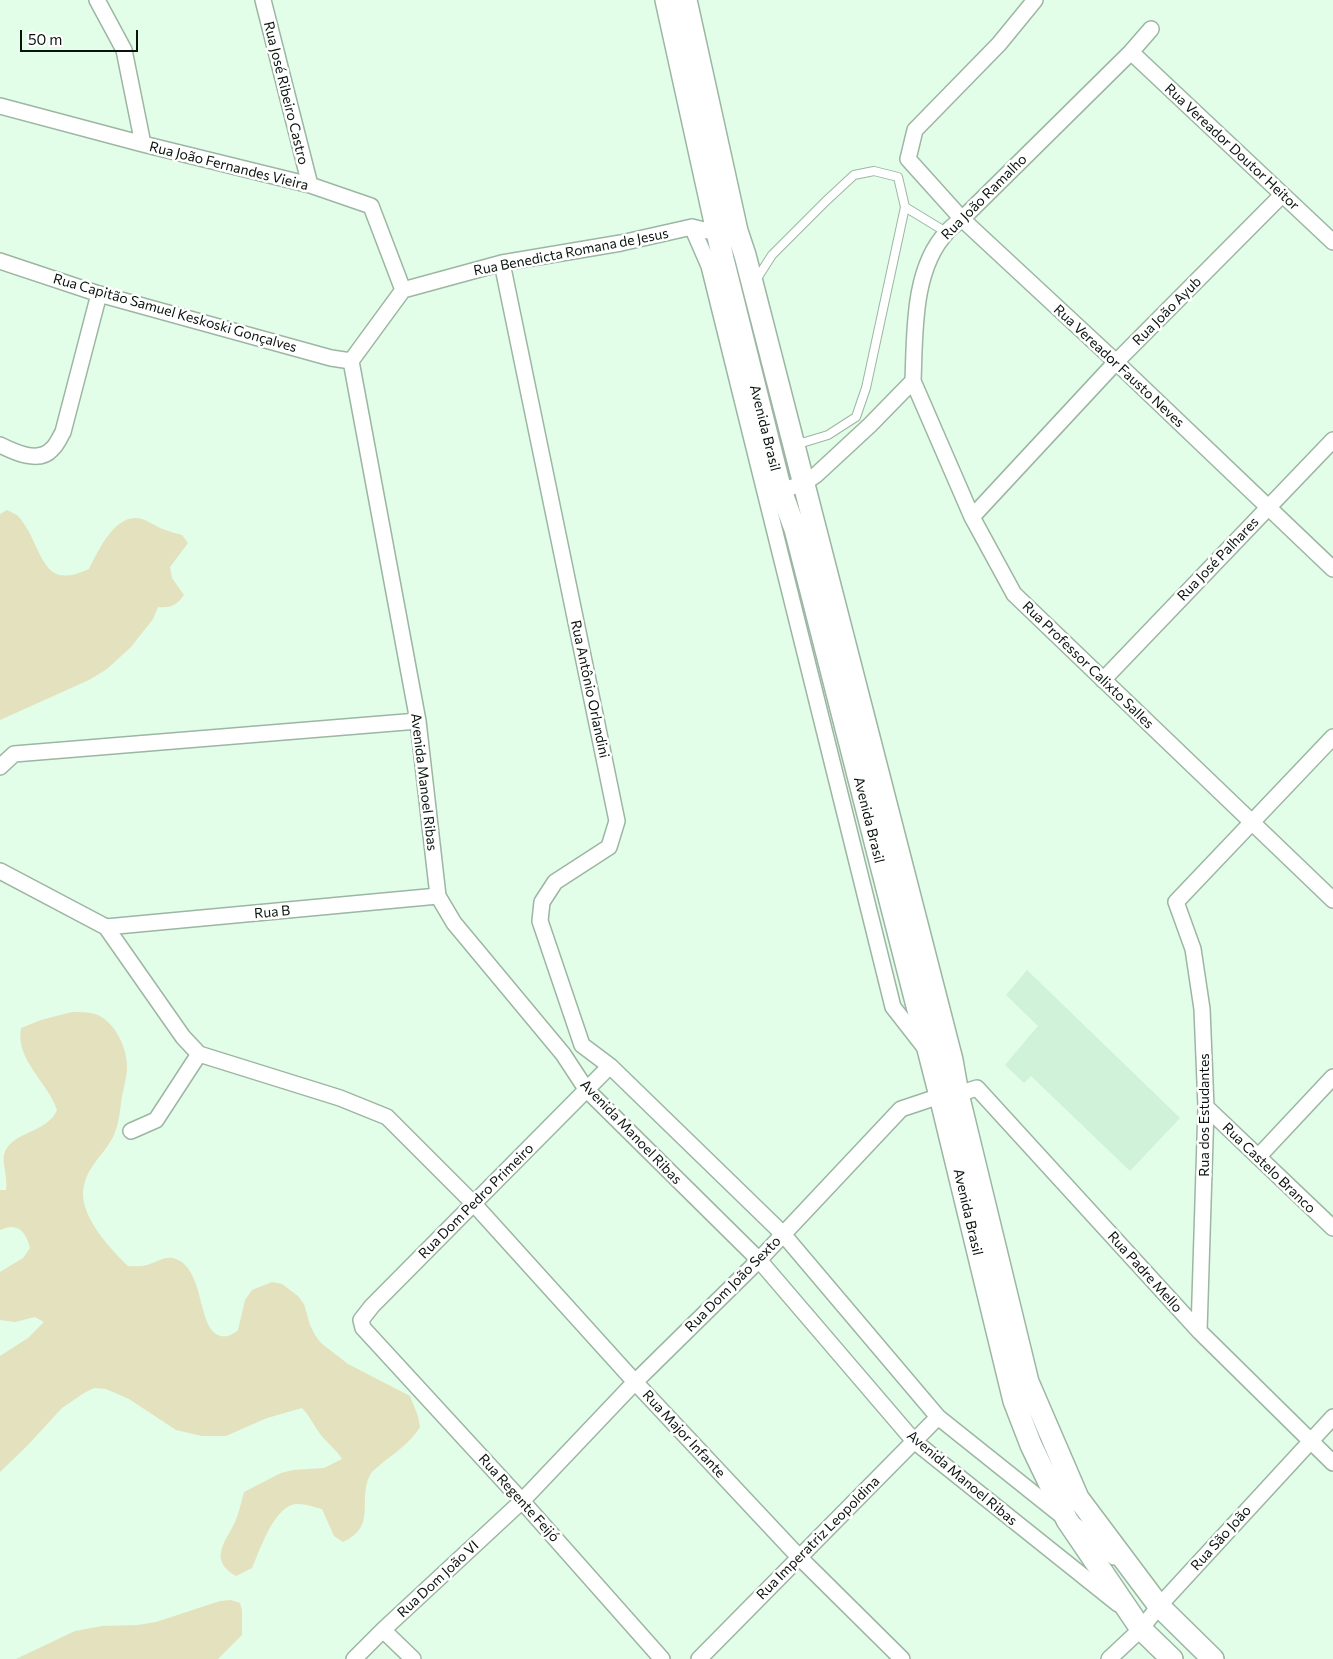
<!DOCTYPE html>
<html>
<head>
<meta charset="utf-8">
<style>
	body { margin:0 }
	#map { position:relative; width:1333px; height:1659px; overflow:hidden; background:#e2fde8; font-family:Commissioner,sans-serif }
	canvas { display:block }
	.scale { position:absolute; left:20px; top:30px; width:118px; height:22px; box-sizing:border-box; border:2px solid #0a140d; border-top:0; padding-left:6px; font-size:15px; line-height:18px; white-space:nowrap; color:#0a140d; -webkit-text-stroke:4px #fff; paint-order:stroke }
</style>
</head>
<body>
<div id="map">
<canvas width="1333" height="1659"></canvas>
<div class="scale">50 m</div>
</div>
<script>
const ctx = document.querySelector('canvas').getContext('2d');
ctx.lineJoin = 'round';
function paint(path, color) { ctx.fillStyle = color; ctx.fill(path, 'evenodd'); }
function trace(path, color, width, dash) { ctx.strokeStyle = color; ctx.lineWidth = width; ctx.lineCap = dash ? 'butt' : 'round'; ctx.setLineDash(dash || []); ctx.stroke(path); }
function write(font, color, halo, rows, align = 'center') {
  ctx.font = font + ' Commissioner,sans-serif'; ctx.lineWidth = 5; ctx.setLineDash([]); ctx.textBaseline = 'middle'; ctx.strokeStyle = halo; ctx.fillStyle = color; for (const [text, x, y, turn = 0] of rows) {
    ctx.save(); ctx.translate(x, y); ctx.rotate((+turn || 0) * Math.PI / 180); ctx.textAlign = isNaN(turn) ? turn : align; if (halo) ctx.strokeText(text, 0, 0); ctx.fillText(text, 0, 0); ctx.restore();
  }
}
paint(new Path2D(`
	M1027,970L1180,1118L1130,1171L1031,1076L1024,1083L1005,1065L1038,1026L1006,995Z`), '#d0f2d9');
paint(new Path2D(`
	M7,510C11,512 15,514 18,516C22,520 26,527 29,532C45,563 48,588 89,569C98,551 116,511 142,519C148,521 154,525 160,528C167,531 175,533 182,535L188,543L170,567L172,578L184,595C176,606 170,608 158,607L153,619L131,647L107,669L89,680L0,720V514Z
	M72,1012C79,1012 88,1012 95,1014C114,1020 127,1047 127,1066C127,1076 124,1087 122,1096C120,1110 119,1125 113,1137C102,1158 85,1167 83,1193C82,1218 111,1250 128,1266C134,1266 142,1267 147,1265C158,1262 165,1255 176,1259C208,1271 195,1342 228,1336C231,1335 236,1332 238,1330L245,1300L252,1290L272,1282L282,1284L298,1296L304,1304L310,1325L315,1335L321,1343L348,1364L410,1396L418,1416L420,1427C411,1442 395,1453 381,1464C378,1467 372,1471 370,1475C357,1501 378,1526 343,1542L334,1536L322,1509C314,1507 306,1504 298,1504C275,1503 260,1550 252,1568L236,1576C208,1560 225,1543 235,1522C239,1513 241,1502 244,1492L281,1473L293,1470L324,1468L342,1459C336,1449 328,1444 321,1435C314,1426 310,1416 302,1408L267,1418L226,1436H202L176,1430L129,1399L106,1389L94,1388L84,1393L62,1408L27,1446L0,1472V1356L28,1338L44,1322L35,1317L15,1322L0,1320V1272L23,1258L30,1248C26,1231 17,1222 0,1230V1190H6C8,1177 2,1163 4,1155C10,1131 47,1134 57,1110C48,1082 15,1060 21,1028L41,1020Z
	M231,1600L240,1603L242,1610V1635L218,1659H16L75,1631L102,1626L138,1625L156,1622L220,1601Z`), '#e4e1be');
const lane = new Path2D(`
	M905,207L946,232
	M756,280L772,255L826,201L854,175L874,171L898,177L905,207L866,388L856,417L828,435L805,442H795`);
const street = new Path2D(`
	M97,0L124,50L143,144
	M263,0L310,185
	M1035,0L999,44L915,130L908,159L962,219L1116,362L1333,569
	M1131,52L1333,242
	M0,106L143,144L310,185L371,206L403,290
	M692,227L709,266L767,500
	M0,261L99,294L331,358L351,361
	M502,263L617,821L609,847L555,882L542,902L540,921L582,1045L610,1066L783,1234L938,1417L1067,1520L1088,1534L1114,1557
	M351,361L418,721L438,896L454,923L563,1054L586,1089L759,1260L914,1441L1118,1604
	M351,361L403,290L502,263L621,243L692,227L716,233L726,232
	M913,381L972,517L1014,594L1333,900
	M0,445C14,452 39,464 52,449C57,445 60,437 63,432L99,294
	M972,517L1116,362L1282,195
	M1103,680L1333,440
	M0,767L14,754L418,721
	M0,871L106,927L183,1037L199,1054
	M106,927L438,896
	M925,1048L893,1007L767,500L781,491L804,483L816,475L870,425L913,381C915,334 912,269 947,232C951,227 957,223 962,219L1131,52L1151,29
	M610,1066L372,1306L361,1320L363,1328L522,1501L662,1659
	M1206,1107L1333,1228
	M131,1131L156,1120L199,1054L340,1098L387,1117L474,1204L635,1382L799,1557L902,1659
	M1258,1157L1333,1077
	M1199,1331L1206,1107L1202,1009L1193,949L1176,902L1333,737
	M383,1630L413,1659
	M354,1659L383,1630L522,1501L635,1382L759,1260L901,1109L940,1096L958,1094L977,1088L1199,1331L1333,1463
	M699,1659L938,1417
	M1109,1659L1141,1629L1159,1606L1333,1417`);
const secondary = new Path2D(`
	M666,0L723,259L781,491L795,529L940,1096L1014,1401L1031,1445L1067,1520L1141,1629L1172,1659
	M686,0L737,231L745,255L952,1060L958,1094L1028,1382L1078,1498L1159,1606L1213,1659`);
trace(lane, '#9cb6a3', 10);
trace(street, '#9cb6a3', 18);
trace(secondary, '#9cb6a3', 24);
trace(lane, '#fff', 8);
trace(street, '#fff', 15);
trace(secondary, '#fff', 21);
write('14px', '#0a140d', '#fff', [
	["Rua José Ribeiro Castro",286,93,76],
	["Rua Vereador Doutor Heitor",1232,147,43],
	["Rua João Fernandes Vieira",229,166,14],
	["Rua João Ramalho",984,197,-45],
	["Rua Benedicta Romana de Jesus",571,252,-11],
	["Rua João Ayub",1167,311,-45],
	["Rua Capitão Samuel Keskoski Gonçalves",175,313,16],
	["Rua Vereador Fausto Neves",1119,366,43],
	["Avenida Brasil",765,428,76],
	["Rua José Palhares",1218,559,-46],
	["Rua Professor Calixto Salles",1088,665,44],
	["Rua Antônio Orlandini",590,689,78],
	["Avenida Manoel Ribas",424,782,83],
	["Avenida Brasil",869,820,76],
	["Rua B",272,912,-5],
	["Rua dos Estudantes",1204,1115,-90],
	["Avenida Manoel Ribas",631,1132,46],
	["Rua Castelo Branco",1269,1168,44],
	["Rua Dom Pedro Primeiro",476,1201,-45],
	["Avenida Brasil",968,1212,77],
	["Rua Padre Mello",1145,1272,48],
	["Rua Dom João Sexto",733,1284,-45],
	["Rua Major Infante",684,1434,47],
	["Avenida Manoel Ribas",962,1478,40],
	["Rua Regente Feijó",519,1498,48],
	["Rua Imperatriz Leopoldina",818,1538,-45],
	["Rua São João",1221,1538,-48],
	["Rua Dom João VI",438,1579,-43]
]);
</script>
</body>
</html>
